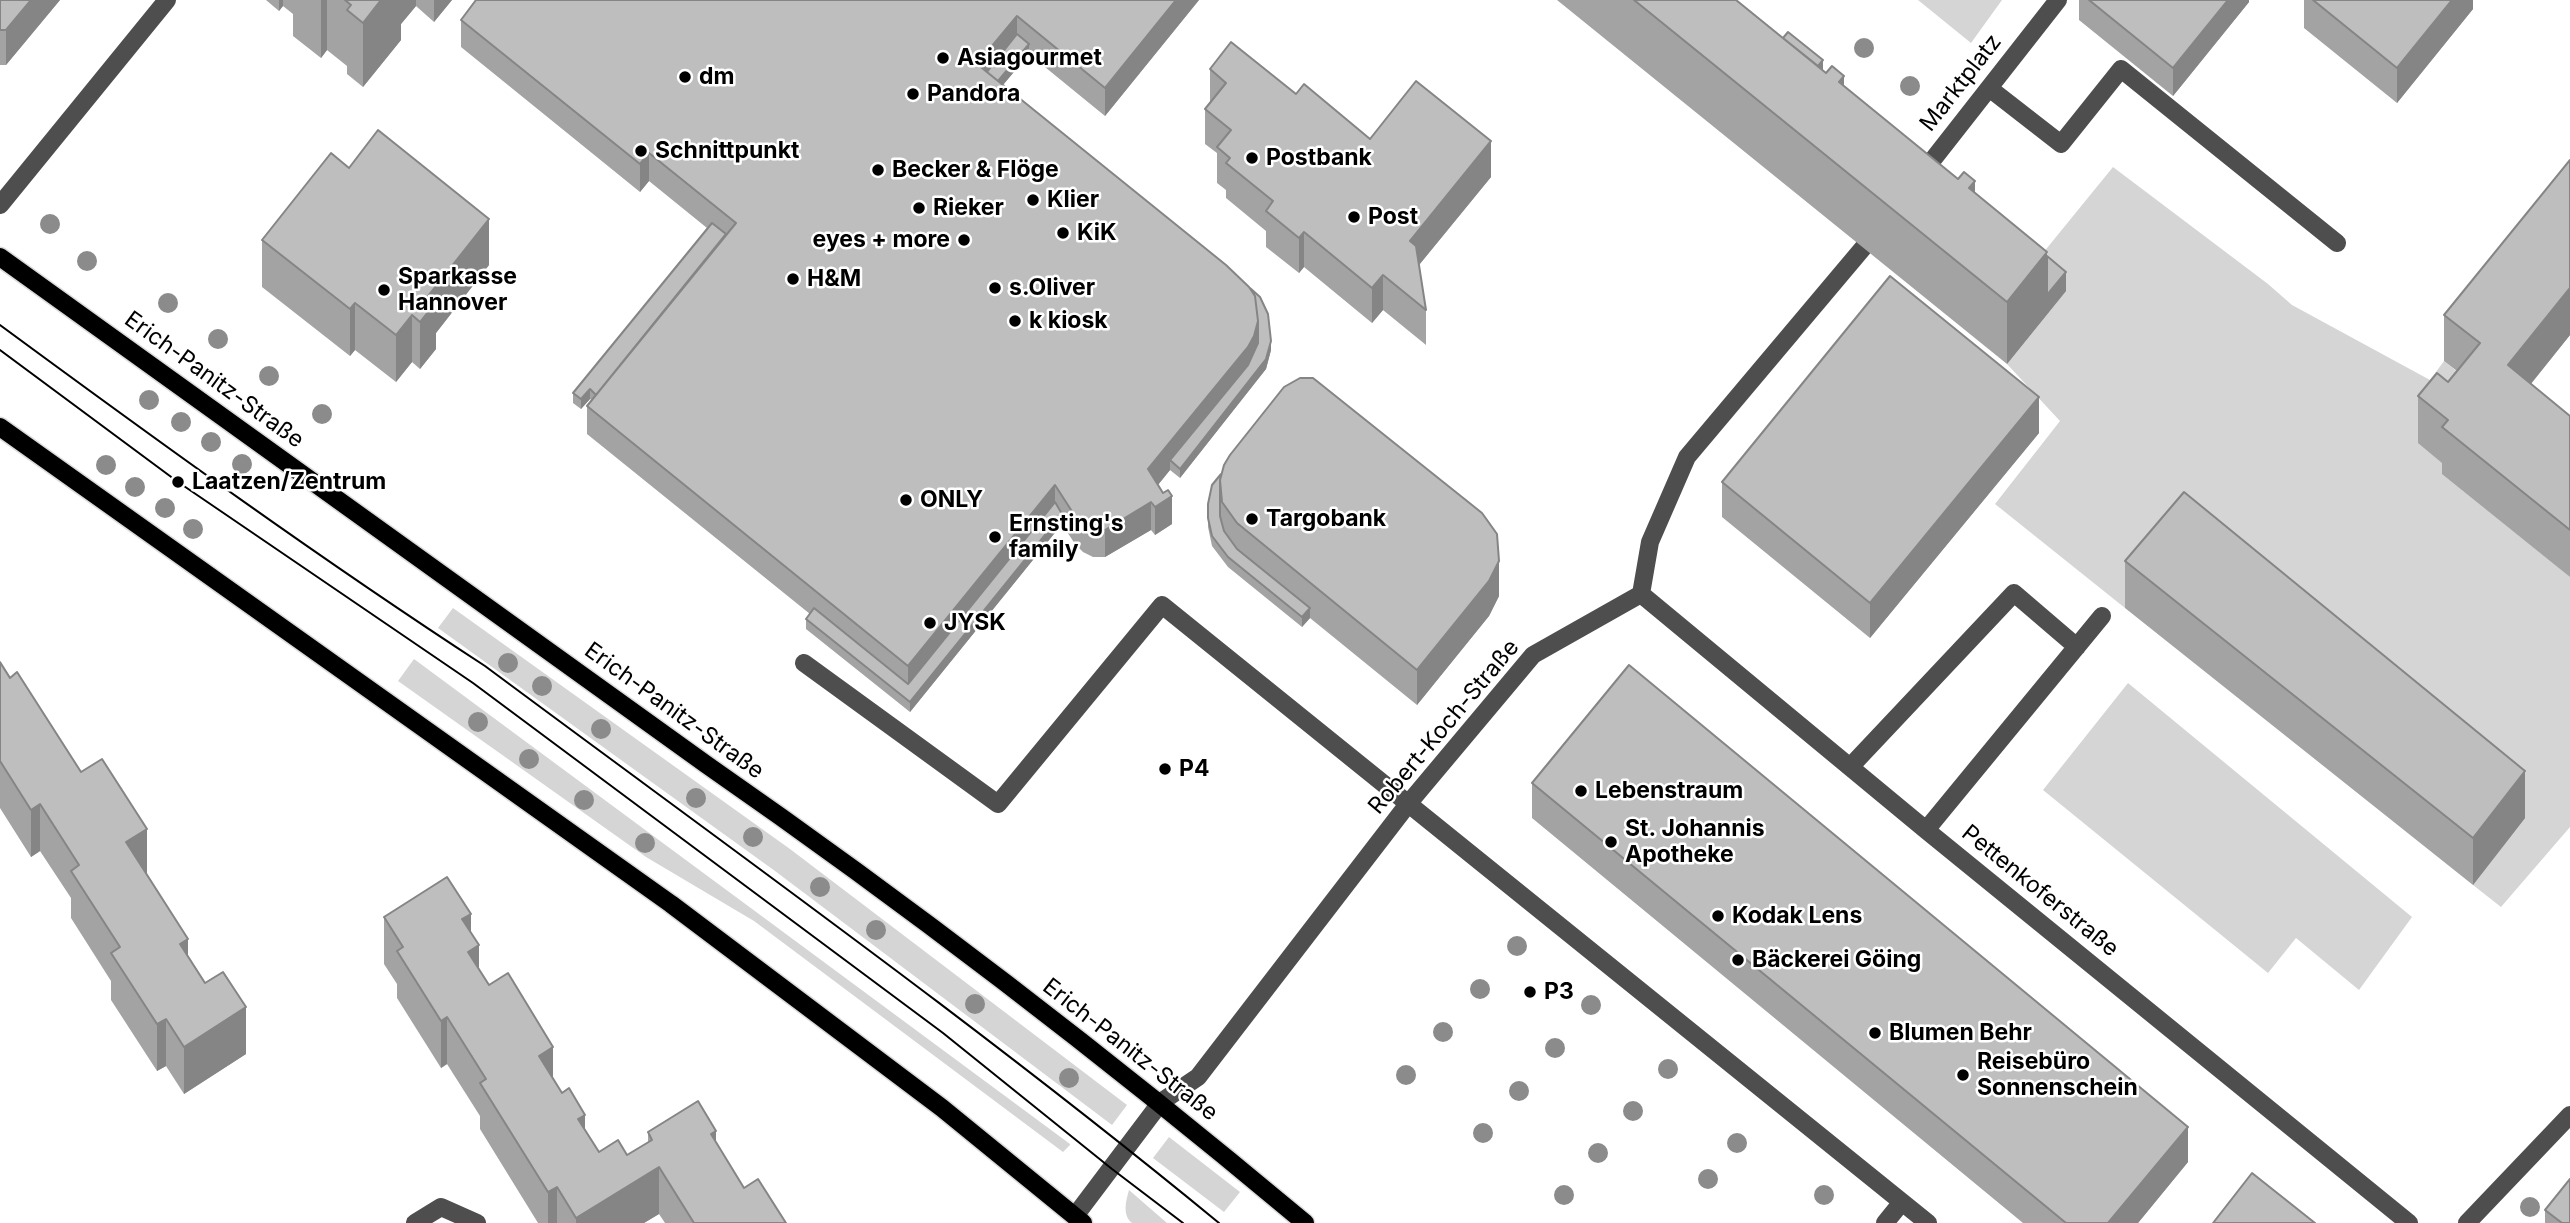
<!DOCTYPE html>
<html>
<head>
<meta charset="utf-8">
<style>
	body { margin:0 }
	canvas { display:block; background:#fff }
</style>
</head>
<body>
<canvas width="2570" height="1223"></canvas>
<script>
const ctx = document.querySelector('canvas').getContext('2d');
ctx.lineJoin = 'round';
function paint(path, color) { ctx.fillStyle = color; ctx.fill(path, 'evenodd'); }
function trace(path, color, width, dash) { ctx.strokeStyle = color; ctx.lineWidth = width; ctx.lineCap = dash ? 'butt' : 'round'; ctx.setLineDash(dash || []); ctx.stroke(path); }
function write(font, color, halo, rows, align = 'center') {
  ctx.font = font + ' Inter,sans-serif'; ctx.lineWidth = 5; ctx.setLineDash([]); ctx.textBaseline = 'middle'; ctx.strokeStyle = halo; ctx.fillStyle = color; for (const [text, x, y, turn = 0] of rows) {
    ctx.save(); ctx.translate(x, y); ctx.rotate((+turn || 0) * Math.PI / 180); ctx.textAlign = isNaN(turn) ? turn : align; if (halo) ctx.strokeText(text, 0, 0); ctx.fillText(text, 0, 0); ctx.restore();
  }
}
paint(new Path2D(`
	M1918,0H2002L1971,43Z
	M2113,167L2268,284L2292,305L2430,380L2444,361L2480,390L2448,467L2570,577V827L2501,907L2473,885L2524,818L2184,539L2125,608L1995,504L2060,421L2007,364L2066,291L2034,264Z
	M453,608L790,849L1127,1105L1112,1125L775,871L438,628Z
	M414,659L1070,1144V1145L1063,1152L754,921L646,857L398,681Z
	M2128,683L2412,917L2359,990L2296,938L2268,973L2043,790Z
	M1169,1137L1240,1192L1224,1212L1153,1158Z
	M1129,1190L1167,1223H1132C1122,1215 1126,1201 1129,1190Z`), '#d5d5d5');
const major = new Path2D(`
	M0,257L707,765C913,908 1113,1062 1305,1223
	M0,427L671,904L942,1108L1083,1223`);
trace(major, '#dbdbdb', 21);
trace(new Path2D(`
	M1989,88L2061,144L2121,69L2337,243
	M1920,176L2058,0
	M0,205L167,0
	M1641,594L1926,830L2409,1223
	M804,663L998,804L1162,605L1928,1223
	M1850,767L2014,593L2077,647
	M1926,830L2102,616
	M1075,1216L1161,1102L1198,1077L1408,804L1533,655L1641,594L1650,542L1687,457L1863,248
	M415,1223L441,1207L477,1223
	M1885,1223L1902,1202
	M2467,1223L2570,1115`), '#4e4e4e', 18);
trace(major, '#000', 18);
trace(new Path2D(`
	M0,325C159,442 319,558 485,666C731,849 982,1028 1219,1223
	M0,350L178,482L473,683L943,1033L1112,1169L1183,1223`), '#000', 2);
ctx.fillStyle = '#8b8b8b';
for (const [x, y] of [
	[1864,48],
	[1910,86],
	[50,224],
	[87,261],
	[168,303],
	[218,339],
	[269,376],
	[149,400],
	[322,414],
	[181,422],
	[211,442],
	[242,464],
	[106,465],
	[135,487],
	[165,508],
	[193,529],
	[508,663],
	[542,686],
	[478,722],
	[601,729],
	[529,759],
	[696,798],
	[584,800],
	[753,837],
	[645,843],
	[820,887],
	[876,930],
	[1517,946],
	[1480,989],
	[975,1004],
	[1591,1005],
	[1443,1032],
	[1555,1048],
	[1668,1069],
	[1406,1075],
	[1069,1078],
	[1519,1091],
	[1633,1111],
	[1483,1133],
	[1737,1143],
	[1598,1153],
	[1708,1179],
	[1564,1195],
	[1824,1195],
	[2530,1207]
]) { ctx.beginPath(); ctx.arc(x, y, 10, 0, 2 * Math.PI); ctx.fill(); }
paint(new Path2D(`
	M0,0H60L6,65H0Z
	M266,0H452L434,22L416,6L401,24V40L363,87L347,74V66L327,50L321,58L293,36V14L283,6L279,11Z
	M1199,0L1105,116L1029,54L1003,85L1271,350L1266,369L1180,478L1170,470L1158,485L1172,524L1155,535L1151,530L1105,557H1093L1083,552L1075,544L1062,524L910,712L806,629V619L810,614L587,434V406L592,400L590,399L581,409L573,403V393L707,228L649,181L640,192L461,47V20Z
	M1557,0H1736L1975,193L2047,256L2066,291L2007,364Z
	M2079,0H2249V2L2173,96L2079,20Z
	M2304,0H2473V9L2397,103L2304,28Z
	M1210,69L1296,94L1370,139L1491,177L1419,265L1426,310V345L1383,310L1372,323L1304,267L1299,273L1266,247V231L1226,198V190L1217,183V153L1205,144V109L1210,103Z
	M2570,160V335L2531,384L2570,416V577L2442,474V463L2418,443V396L2448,382L2457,371L2444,361V315Z
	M349,168L489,265L436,333V349L420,369L412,362L396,382L355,350L350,356L262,287V240Z
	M2039,433L1870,638L1722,517V482Z
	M1212,485L1499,596L1489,616L1417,705L1310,618L1302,627L1228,567L1212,546L1208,527V504Z
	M2125,561L2525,818L2473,885L2125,608Z
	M0,662L147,875L188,957L246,1054L184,1094L166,1066L157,1071L111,1000V981L71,918V898L40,851L31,857L0,808Z
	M1532,783L2188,1162L2138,1223H2023L1532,818Z
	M384,917L471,933L479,969L553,1080L599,1152L627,1155L648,1143V1132L716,1143L744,1188L786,1223H665L659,1214L644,1223H538L480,1129V1116L447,1064L441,1068L397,998V984L384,964Z
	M2545,1210L2570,1223H2545Z`), '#a3a3a3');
paint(new Path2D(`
	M31,0H60L6,65V30Z
	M279,0H283V6L279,11Z
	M321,0H327V50L321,58Z
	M381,0H416V6L401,24V40L363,87V23Z
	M434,0H452L434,22Z
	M1176,0H1199L1105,116V88Z
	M2228,0H2249V2L2173,96V68Z
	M2452,0H2473V9L2397,103V68Z
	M1017,16V44L985,82L977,64Z
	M1029,44V54L992,98V88Z
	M1823,60V70L1810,76Z
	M1844,76V138L1839,82Z
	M1491,141V177L1410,276V241Z
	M649,153V181L640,192V164Z
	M1975,181V243L1969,188Z
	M489,219V265L436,333V349L420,369V322L428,296Z
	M1304,232V267L1299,273V238Z
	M2047,252V295L2066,272V291L2007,364V302Z
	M1383,275V310L1372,323V288Z
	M2570,288V335L2508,412V365Z
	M355,303V350L350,356V309Z
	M412,315V362L396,382V335Z
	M1258,321V349L1254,363L1170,460V470L1148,497V469Z
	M1271,341V350L1266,369L1180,478V469Z
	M590,389V399L581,409V399Z
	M2039,397V433L1870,638V603Z
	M1055,485V512L908,694V666Z
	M1172,496V524L1155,535V507Z
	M1151,502V530L1105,557V530Z
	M1062,514V524L910,712V702Z
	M1499,561V596L1489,616L1417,705V670Z
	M1310,608V618L1302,627V617Z
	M2525,771V818L2473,885V838Z
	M40,804V851L31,857V810Z
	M147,829V876L126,842Z
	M471,914V950L479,945V992L468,999L462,919Z
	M188,939V986L180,944Z
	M246,1007V1054L184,1094V1047Z
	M447,1017V1064L441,1068V1021Z
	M166,1019V1066L157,1071V1024Z
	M553,1047V1094L539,1056Z
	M585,1115V1161L578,1119Z
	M2188,1127V1162L2138,1223H2108Z
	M716,1131V1178L711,1134Z
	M659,1167V1214L644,1223H576V1218Z
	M557,1187V1223H548V1192Z`), '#858585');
const building = new Path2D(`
	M0,0H31L6,30H0Z
	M345,0H381L363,23L347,10L351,5Z
	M476,0H1176L1105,88L1017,16L977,64L1226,265L1249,287L1255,296L1258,321L1254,336L1248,347L1148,469L1163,493L1168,490L1172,496L1155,507L1151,502L1105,530H1093L1083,524L1075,516L1055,485L908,666L587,406L736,223L649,153L640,164L461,20Z
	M1634,0H1736L1826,73L1832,66L1844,76L1839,82L1958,179L1964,172L1975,181L1969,188L2047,252L2007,302Z
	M2089,0H2228L2173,68Z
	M2313,0H2452L2397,68Z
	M1788,32L1823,60L1818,66L1783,38Z
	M1017,34L1029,44L998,81L987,72Z
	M1231,42L1296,94L1304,84L1370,139L1416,81L1491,141L1410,241L1416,246L1426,310L1383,275L1372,288L1304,232L1299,238L1266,211L1273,201L1226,163L1230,158L1217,147L1231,130L1205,109L1226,83L1210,69Z
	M378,130L489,219L428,296L436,302L420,322L412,315L396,335L355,303L350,309L262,240L331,153L349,168Z
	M2570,160V288L2508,365L2570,416V530L2442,427L2448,420L2418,396L2437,373L2448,382L2480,343L2444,315Z
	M712,223L726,234L596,395L590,389L581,399L573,393Z
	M2047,256L2066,272L2047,295Z
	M1890,276L2039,397L1870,603L1722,482Z
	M1250,288L1260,297L1268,314L1271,341L1266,359L1180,469L1170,460L1248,365L1258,343V321L1255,296Z
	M1300,378H1313L1482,513L1497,534L1499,561L1489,581L1417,670L1237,523L1222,502L1220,480L1224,465L1230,455L1284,387Z
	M1221,474L1220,480V516L1224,531L1237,549L1310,608L1302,617L1228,557L1212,536L1208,518V504L1212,485Z
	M2184,492L2525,771L2473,838L2125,561Z
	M1055,502L1062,514L910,702L806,619L814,608L908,684Z
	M0,662L10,678L17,672L81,772L102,759L147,829L126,842L188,939L180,944L205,983L223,972L246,1007L184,1047L166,1019L157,1024L111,953L120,947L71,871L79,865L40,804L31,810L0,761Z
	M1629,665L2188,1127L2108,1223H2066L1532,783Z
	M447,877L471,914L462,919L479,945L468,952L489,985L508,973L553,1047L539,1056L562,1093L569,1088L585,1115L578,1119L599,1152L618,1140L627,1155L652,1140L648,1132L698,1101L716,1131L711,1134L744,1188L758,1179L786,1223H694L659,1167L576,1218L557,1187L548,1192L480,1083L486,1079L447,1017L441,1021L397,951L403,947L384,917Z
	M2252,1173L2315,1223H2213Z
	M2570,1179V1223H2562L2545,1210Z`);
paint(building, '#bebebe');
trace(building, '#858585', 2);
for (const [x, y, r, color] of [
	[943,58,7,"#000"],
	[685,77,7,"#000"],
	[913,94,7,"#000"],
	[641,151,7,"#000"],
	[1252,158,7,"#000"],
	[878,170,7,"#000"],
	[1033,200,7,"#000"],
	[919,208,7,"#000"],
	[1354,217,7,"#000"],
	[1063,233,7,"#000"],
	[964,240,7,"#000"],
	[793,279,7,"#000"],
	[995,288,7,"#000"],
	[384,290,7,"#000"],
	[1015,321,7,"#000"],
	[178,482,7,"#000"],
	[906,500,7,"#000"],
	[1252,519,7,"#000"],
	[995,537,7,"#000"],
	[930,623,7,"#000"],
	[1165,769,7,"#000"],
	[1581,791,7,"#000"],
	[1611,842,7,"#000"],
	[1718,916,7,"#000"],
	[1738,960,7,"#000"],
	[1530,992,7,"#000"],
	[1875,1033,7,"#000"],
	[1963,1075,7,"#000"]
]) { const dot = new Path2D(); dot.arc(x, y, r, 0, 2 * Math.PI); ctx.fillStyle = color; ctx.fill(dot); trace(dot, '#fff', 2.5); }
write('bold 23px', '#000', '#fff', [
	["Asiagourmet",957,58],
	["dm",699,77],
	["Pandora",927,94],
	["Schnittpunkt",655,151],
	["Postbank",1266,158],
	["Becker & Flöge",892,170],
	["Klier",1047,200],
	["Rieker",933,208],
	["Post",1368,217],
	["KiK",1077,233],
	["eyes + more",950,240,"right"],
	["Sparkasse",398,277],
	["Hannover",398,303],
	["H&M",807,279],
	["s.Oliver",1009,288],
	["k kiosk",1029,321],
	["Laatzen/Zentrum",192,482],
	["ONLY",920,500],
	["Targobank",1266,519],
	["Ernsting's",1009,524],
	["family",1009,550],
	["JYSK",944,623],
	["P4",1179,769],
	["Lebenstraum",1595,791],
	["St. Johannis",1625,829],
	["Apotheke",1625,855],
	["Kodak Lens",1732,916],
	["Bäckerei Göing",1752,960],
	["P3",1544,992],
	["Blumen Behr",1889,1033],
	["Reisebüro",1977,1062],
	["Sonnenschein",1977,1088]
], 'left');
write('23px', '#000', '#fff', [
	["Marktplatz",1961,83,-52],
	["Erich-Panitz-Straße",214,380,36],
	["Erich-Panitz-Straße",674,711,36],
	["Robert-Koch-Straße",1444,727,-50],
	["Pettenkoferstraße",2040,891,39],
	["Erich-Panitz-Straße",1130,1050,38]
]);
</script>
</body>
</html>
